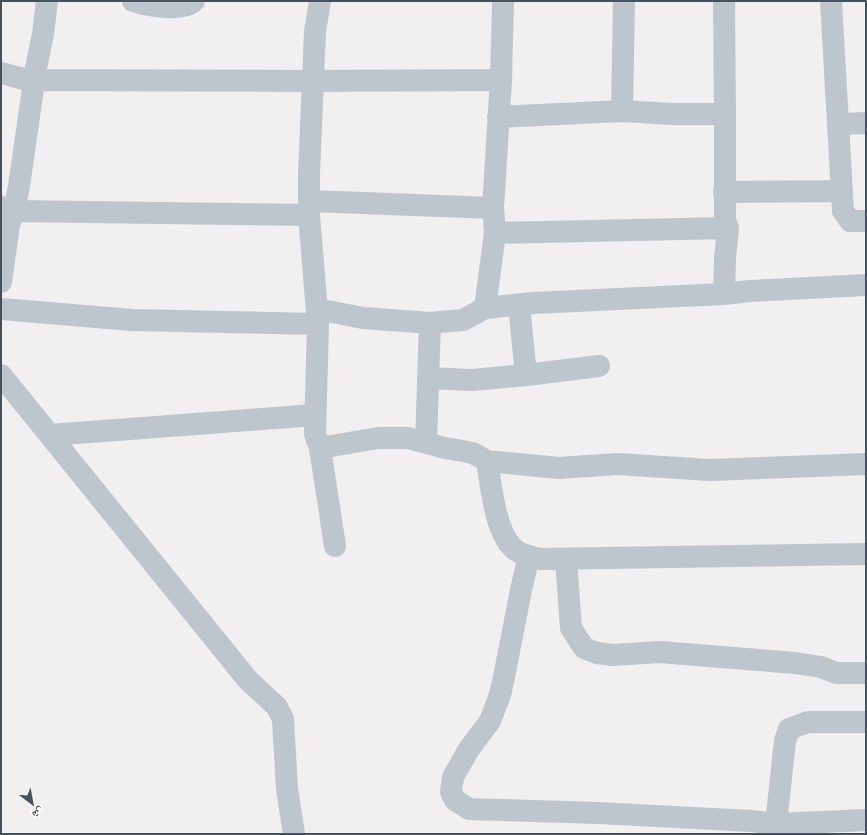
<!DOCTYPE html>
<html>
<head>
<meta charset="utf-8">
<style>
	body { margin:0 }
	#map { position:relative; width:867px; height:835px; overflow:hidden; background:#f1efef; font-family:Commissioner,"Noto Naskh Arabic",sans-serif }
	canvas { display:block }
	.frame { position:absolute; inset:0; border:2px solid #47515b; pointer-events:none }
	.north { position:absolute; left:12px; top:783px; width:40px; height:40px; -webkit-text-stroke:3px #fff; paint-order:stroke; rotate:148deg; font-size:11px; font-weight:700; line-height:16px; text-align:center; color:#47515b }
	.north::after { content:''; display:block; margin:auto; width:14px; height:18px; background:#47515b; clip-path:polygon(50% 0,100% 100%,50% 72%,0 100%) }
</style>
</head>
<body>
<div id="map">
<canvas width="867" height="835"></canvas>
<div class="frame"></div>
<div class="north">ش</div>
</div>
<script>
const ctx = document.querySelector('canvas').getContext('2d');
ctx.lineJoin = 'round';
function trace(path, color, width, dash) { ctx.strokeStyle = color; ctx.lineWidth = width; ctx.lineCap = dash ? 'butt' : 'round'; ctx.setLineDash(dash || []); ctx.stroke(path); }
trace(new Path2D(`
	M133,1C147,6 183,12 194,1
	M320,1L315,32L309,174V215L318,324L315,434L320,448L335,546
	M724,1L725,114V220L728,228L725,259L724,294
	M831,1L843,211L850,221H866
	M1,73L35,82L46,80L314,81L501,80
	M622,111L624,1
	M498,117L622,111L672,114H725
	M838,124L866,123
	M724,192L842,191
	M310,201L493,208
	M1,207L3,209L14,211L309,215
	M495,233L728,228
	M1,282L9,225L14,211L19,186L36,68L43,34L47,1
	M519,305L526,375
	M485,308L495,233L493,208L501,80L503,1
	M1,309L132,320L318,324
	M317,309L363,318L430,323L463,320L485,308L534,303L724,294L750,291L866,285
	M1,375L248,680L277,707L283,719L287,789L294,834
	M428,378L472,380L526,375L599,366
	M50,435L315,415
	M426,442L430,323
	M320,448L378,438H408L445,448L473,453L487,461L559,468L617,464L710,470L866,464
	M487,461C491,486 495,529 512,547C519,554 530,557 540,559L866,554
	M529,556L521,590L504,677L500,695L490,721L469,749L453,777L451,792L455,800L469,809L598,813L752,821L776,824L866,820
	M566,560L571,628L584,648L597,653L613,655L660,652L795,663L821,667L836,673H866
	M776,824L785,741L789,729L808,722H866`), '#bdc5cd', 22);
</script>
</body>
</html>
